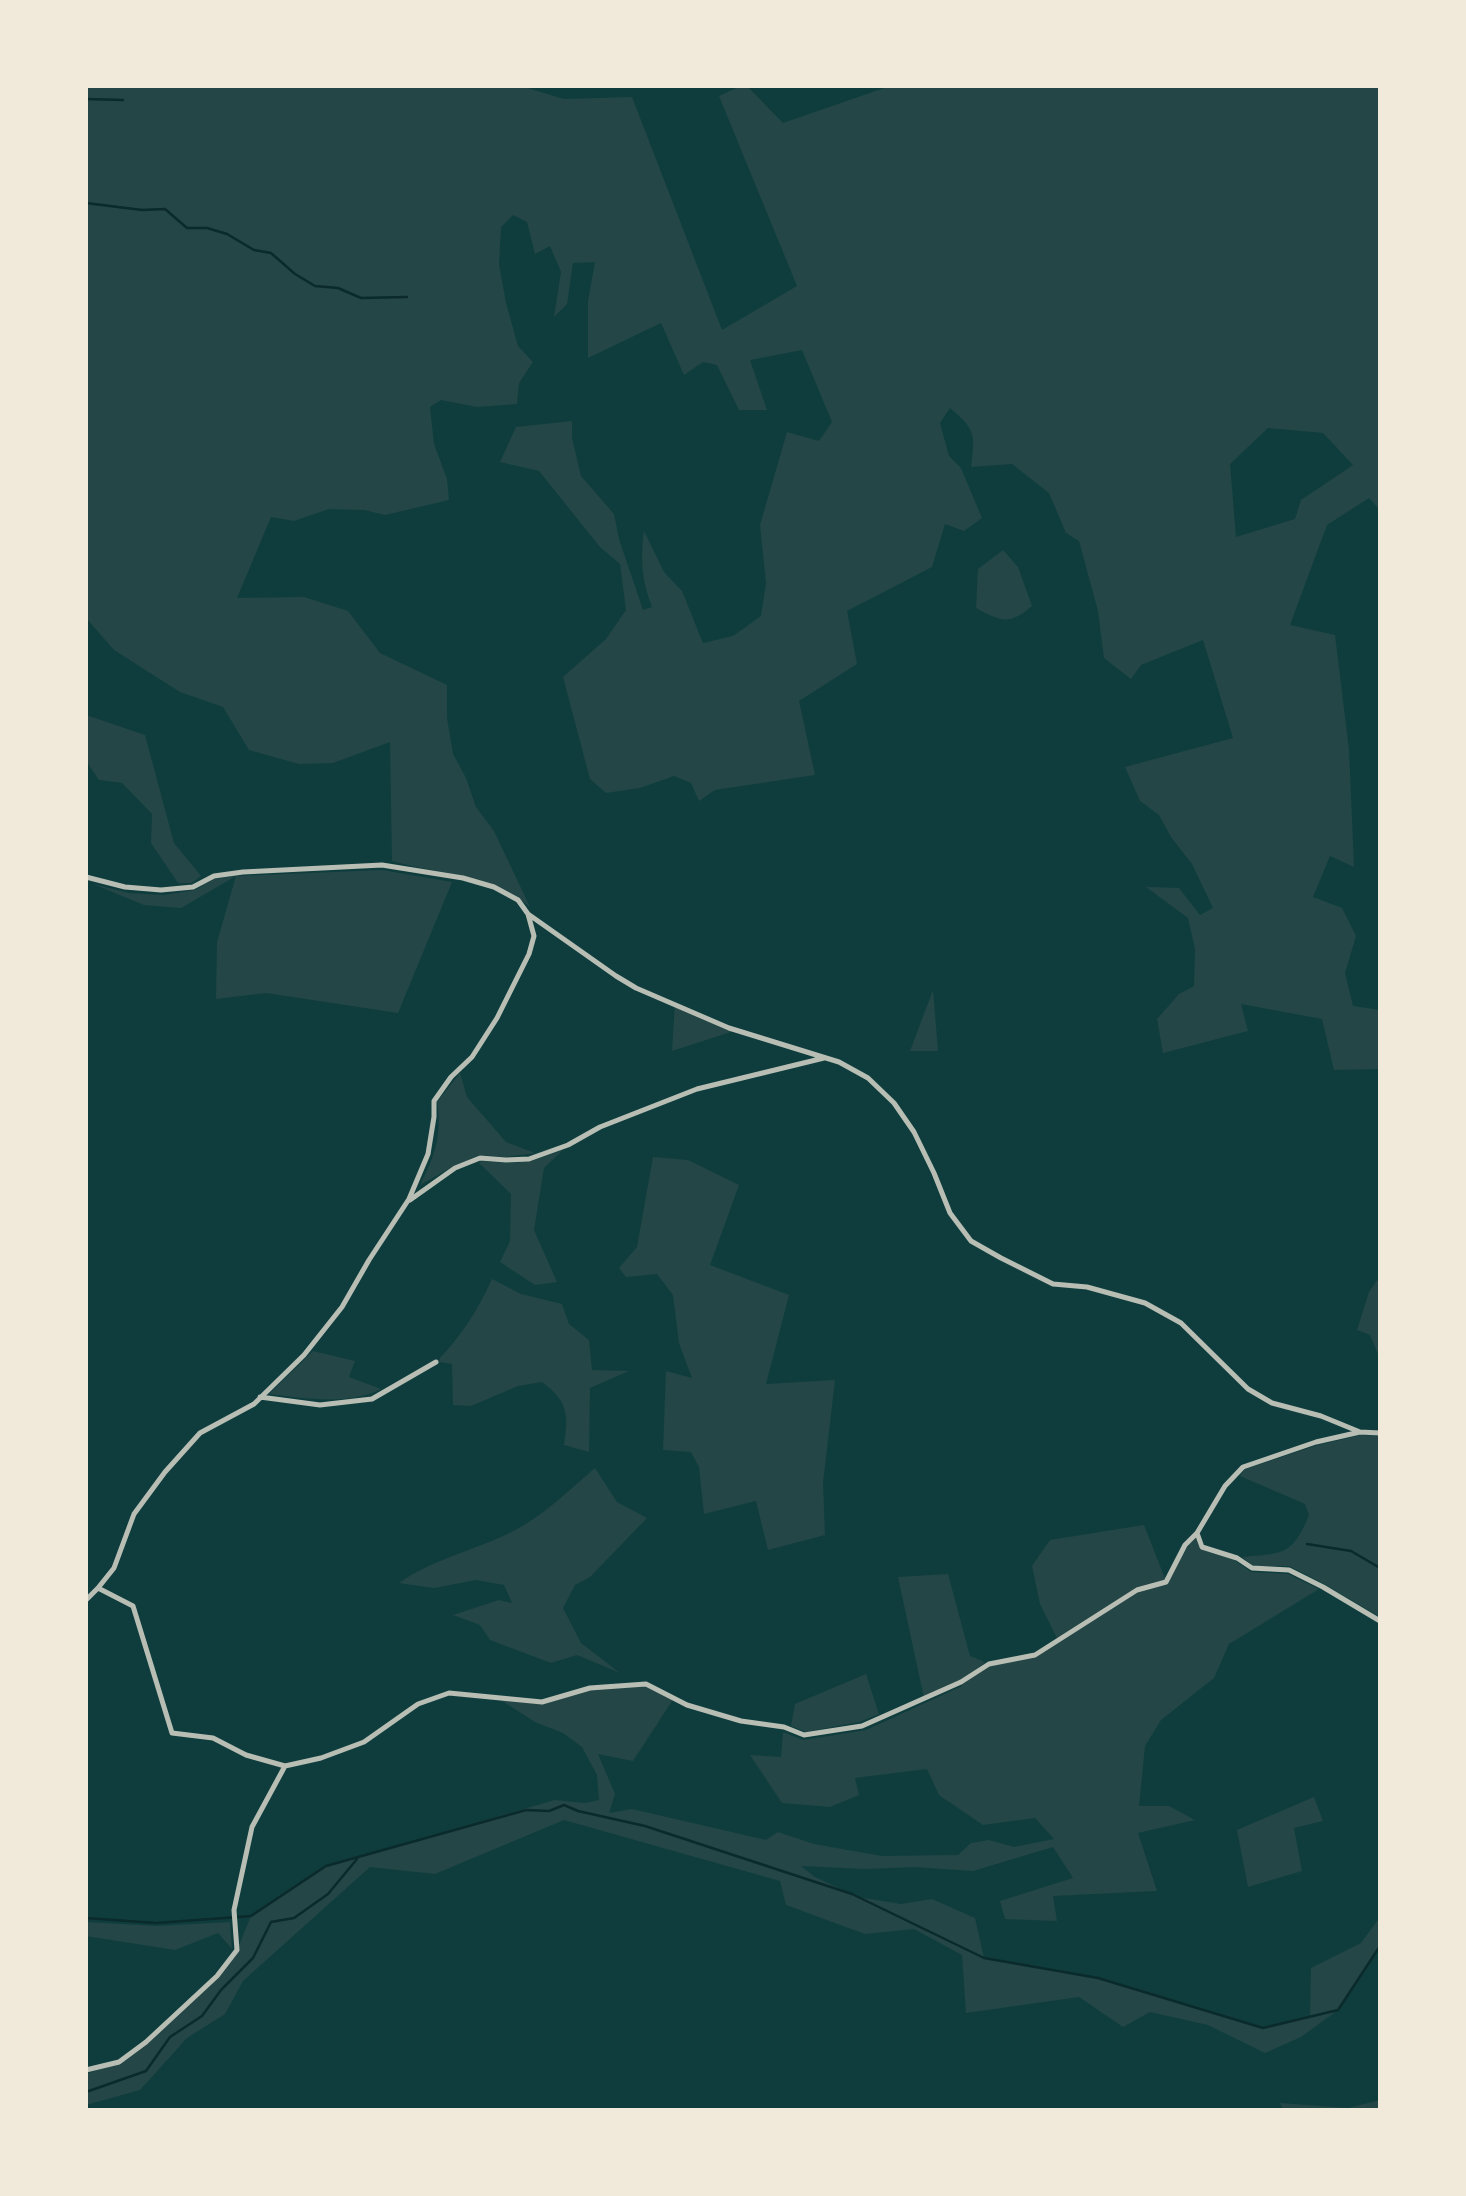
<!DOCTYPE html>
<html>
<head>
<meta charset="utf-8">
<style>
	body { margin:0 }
	#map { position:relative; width:1466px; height:2196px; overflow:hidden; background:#0f3d3e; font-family:Jost,sans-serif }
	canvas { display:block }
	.frame { position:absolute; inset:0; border:88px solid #f1e9da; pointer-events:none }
</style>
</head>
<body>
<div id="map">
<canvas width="1466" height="2196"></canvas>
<div class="frame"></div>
</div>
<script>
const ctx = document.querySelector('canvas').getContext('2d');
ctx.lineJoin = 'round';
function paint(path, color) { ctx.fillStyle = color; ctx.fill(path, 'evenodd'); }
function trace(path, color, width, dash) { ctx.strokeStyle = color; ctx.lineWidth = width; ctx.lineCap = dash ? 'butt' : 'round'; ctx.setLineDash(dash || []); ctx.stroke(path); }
paint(new Path2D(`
	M86,86H521L564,99L632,97L722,330L797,286L719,96L741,86H747L783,123L890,86H1380V510L1369,498L1327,525L1290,625L1335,635L1349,750L1354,867L1330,856L1313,897L1342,908L1356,936L1345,973L1353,1006L1380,1010V1069L1334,1070L1322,1019L1241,1004L1248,1031L1163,1053L1157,1019L1179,994L1194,986L1195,949L1188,918L1146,887L1179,888L1200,915L1213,908L1192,864L1171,837L1159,815L1140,801L1125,767L1233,738L1203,640L1141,665L1131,679L1104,658L1098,611L1079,541L1066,533L1049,493L1012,464L971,467C975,434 976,430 950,408L940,423L949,456L961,468L982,518L964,531L945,524L932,567L847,611L857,664L799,701L815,775L715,790L699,801L691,783L674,776L640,788L606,793L590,779L563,677L606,639L626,610L620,564L600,547L539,471L500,462L516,427L572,421V438L581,476L614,514L619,539L643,610L652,607C642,582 640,559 644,531L664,572L682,591L703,643L733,636L761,616L766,583L760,525L787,432L819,441L832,422L802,350L750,360L767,410H739L717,365L703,362L684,375L661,323L588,358V301L595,262L573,263L567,304L554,317L561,272L550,246L535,254L527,222L513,215L501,227L499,264L506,303L518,346L533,362L519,383L517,404L477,407L441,400L430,407L434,444L447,479L449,500L385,515L364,510L329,509L294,521L271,517L237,598L304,597L348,611L380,653L447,685V718L453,754L466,778L476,807L494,831L530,907C488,871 442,876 392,861L390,742L333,763L299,764L249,750L223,707L180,692L114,650L86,618ZM1268,428L1323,433L1353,465L1301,500L1295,519L1236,537L1230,464Z
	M1003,550L1018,567L1032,606C1009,626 1000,621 976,608L978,569Z
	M86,715L145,735L174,843L201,876L192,883H178L151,843L152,814L122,783L99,780L86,761Z
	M382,870L452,882L398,1013L266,993L216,999L217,942L236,876L181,908L144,905L93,884L129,893L163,895L195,890L214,879L237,876Z
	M933,990L938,1051H910Z
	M675,1002L737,1030L672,1051Z
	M460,1073L467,1097L506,1142L535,1153L505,1157L479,1155L454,1166L420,1185C435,1156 442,1136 437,1102Z
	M563,1150L544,1168L534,1230L557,1282L535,1285L500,1262L510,1241L511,1194L479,1163L482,1161C519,1165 528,1163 563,1150Z
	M653,1157L688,1160L739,1185L710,1265L789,1295L766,1384L835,1380L823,1483L825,1535L768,1550L756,1501L704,1514L699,1467L691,1452L663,1450L666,1371L692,1378L679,1343L673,1295L657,1274L626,1277L619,1268L637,1247Z
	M1380,1276V1359L1370,1335L1357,1330L1369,1292Z
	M492,1279L521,1294L562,1304L569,1324L589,1340L592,1370L629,1371L590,1388L589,1452L564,1445C569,1415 568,1401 542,1382L518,1386L471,1406L453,1405L452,1364L439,1362L440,1358C462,1335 479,1308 492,1279Z
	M313,1351L355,1361L349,1377L381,1389C348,1406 304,1398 269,1394Z
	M1361,1435L1380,1436V1617L1324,1584L1289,1566H1253L1242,1557C1284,1553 1292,1556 1309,1515L1305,1504L1240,1476L1245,1469L1318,1445Z
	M595,1468L617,1502L647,1518L590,1577L575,1585L563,1608L581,1643L620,1673L577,1655L551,1663L490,1640L480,1625L453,1615L499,1600L512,1603L504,1585L476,1580L434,1588L399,1583C430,1561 468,1552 503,1536C538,1521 566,1493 595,1468Z
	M1144,1525L1166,1581L1187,1547L1196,1537L1200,1549L1234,1560L1251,1572L1288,1574L1319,1589L1229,1644L1214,1678L1161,1720L1145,1746L1139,1806H1169L1195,1820L1138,1833L1157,1891L1053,1896L1057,1921L1005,1919L1000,1901L1073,1878L1053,1847L973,1871L914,1867L866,1869L801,1866L815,1877L858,1897L901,1904L932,1899L975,1918L984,1958L1098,1978L1263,2028L1310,2017L1311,1968L1361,1943L1380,1917V1946L1338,2010L1301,2037L1265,2053L1208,2025L1150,2012L1123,2027L1079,1997L966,2013L962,1955L914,1929L865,1934L786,1905L780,1881L564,1820L435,1874L370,1867L243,1981L225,2014L187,2038L140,2090L86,2105V2074L119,2062L146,2042L217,1976L237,1950L251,1916L326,1866L555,1800L585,1803L599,1800L597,1775L582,1747L563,1733L535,1722L496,1697L542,1702L590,1688L646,1684L674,1698L633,1761L598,1754L615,1794L609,1813L632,1809L766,1840L778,1832L814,1844L882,1856L958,1855L971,1843L989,1840L1014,1847L1054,1839L1035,1818L983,1825L939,1795L927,1769L855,1778L859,1795L830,1807L782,1803L750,1755L781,1757L783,1732L803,1740L866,1730L962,1686L961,1683L924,1698L898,1577L948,1574L970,1656L985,1662L968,1677L989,1664L1035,1655L1058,1640L1040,1604L1032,1566L1050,1540Z
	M866,1674L879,1714L859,1722L806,1732L791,1726L795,1704Z
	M1314,1797L1323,1821L1294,1828L1302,1871L1248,1887L1237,1830Z
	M86,1922L157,1926L230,1922L232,1949L218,1933L175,1950L86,1936Z
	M1380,2100V2110H1283L1280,2103L1348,2108Z`), '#244646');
trace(new Path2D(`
	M86,99L123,100
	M86,203L142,210L165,209L187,228H207L227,234L254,250L271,253L295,274L315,286L338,288L361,298L407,297
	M1307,1544L1351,1551L1380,1568
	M86,1918L156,1923L251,1916L326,1866L526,1810L549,1811L564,1805L578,1811L645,1826L852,1894L984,1958L1098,1978L1263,2028L1338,2010L1380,1946
	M86,2092L146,2071L170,2037L202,2016L221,1990L253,1958L271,1922L294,1918L328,1894L357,1859`), '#0a2a2b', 2.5);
trace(new Path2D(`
	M86,877L125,887L161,890L193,887L214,876L243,872L382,865L463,878L494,887L518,900L528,914L534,936L529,954L497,1018L472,1057L451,1077L434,1101V1117L428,1154L409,1199L369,1260L342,1307L304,1355L254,1404L200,1433L165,1472L134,1514L114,1568L98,1588
	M528,914L616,976L636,988L729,1028L839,1062L868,1078L894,1103L914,1132L934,1173L950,1213L971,1241L1001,1258L1053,1284L1087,1287L1145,1303L1181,1323L1248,1389L1272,1403L1321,1416L1360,1432L1380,1433
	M410,1200L455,1168L480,1158L506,1160L529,1159L568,1145L600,1127L697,1089L824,1058
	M260,1397L320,1405L372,1399L436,1362
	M1197,1533L1202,1547L1237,1558L1252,1568L1289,1570L1323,1587L1380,1621
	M86,1600L98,1588L133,1606L172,1733L213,1738L246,1755L285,1766L321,1758L364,1742L418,1704L449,1693L542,1702L590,1688L646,1684L687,1705L741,1721L784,1727L804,1735L862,1726L961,1682L989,1664L1035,1655L1137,1590L1166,1582L1185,1545L1197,1533L1225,1486L1243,1467L1316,1442L1360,1432
	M86,2070L119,2062L146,2042L217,1976L237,1950L234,1910L252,1827L285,1766`), '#b8beb3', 5);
</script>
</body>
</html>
